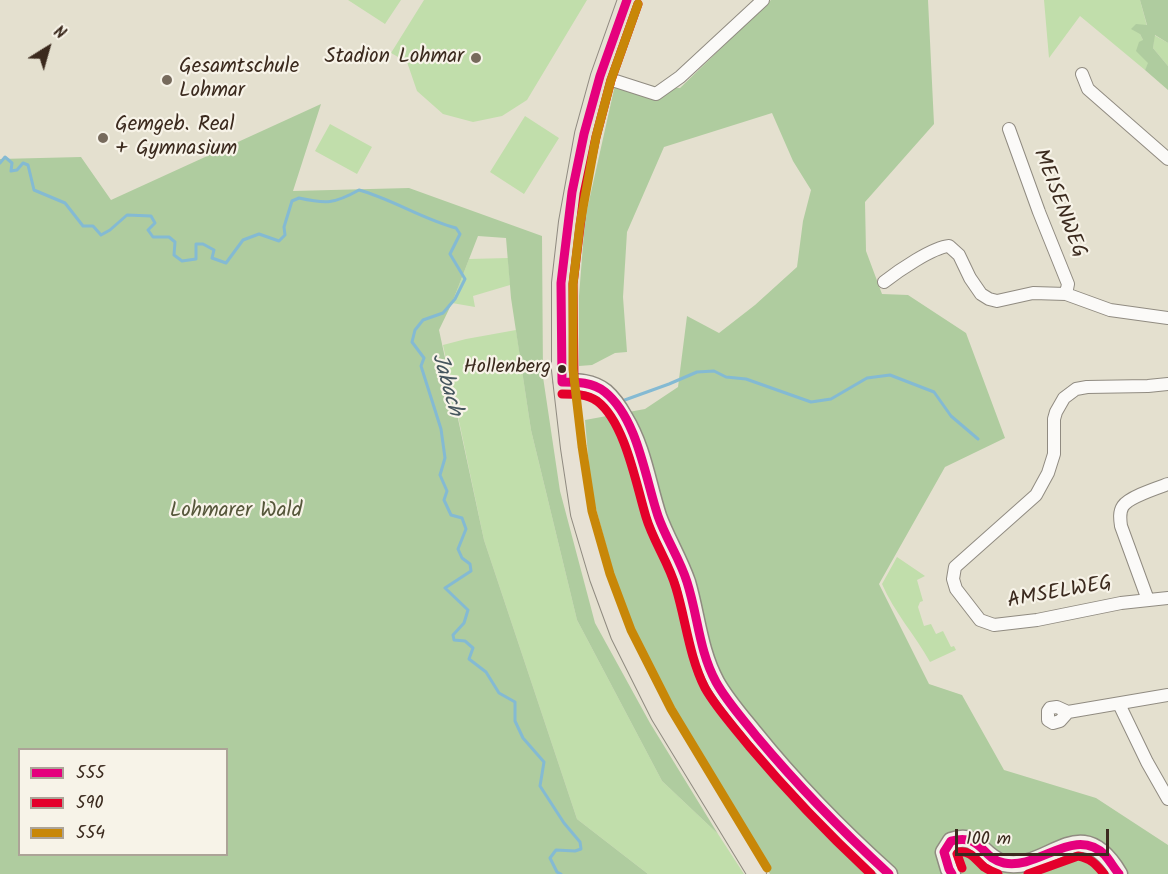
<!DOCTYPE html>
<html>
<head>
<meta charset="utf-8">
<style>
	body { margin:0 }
	#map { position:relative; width:1168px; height:874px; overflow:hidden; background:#e4e0cf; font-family:Kalam,sans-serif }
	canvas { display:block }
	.legend { position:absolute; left:18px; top:748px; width:210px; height:108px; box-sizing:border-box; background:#f7f3e8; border:2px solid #aca397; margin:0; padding:8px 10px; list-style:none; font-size:18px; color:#3b2a1e }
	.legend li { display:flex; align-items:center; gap:12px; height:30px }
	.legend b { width:30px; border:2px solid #aca397 }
	.north { position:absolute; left:18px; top:18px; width:60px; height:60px; -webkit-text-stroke:4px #f7f3e8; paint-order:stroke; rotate:37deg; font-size:16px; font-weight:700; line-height:24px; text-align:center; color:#3b2a1e }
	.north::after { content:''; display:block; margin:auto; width:21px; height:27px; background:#3b2a1e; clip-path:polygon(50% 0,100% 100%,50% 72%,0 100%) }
	.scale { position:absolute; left:955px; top:829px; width:154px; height:27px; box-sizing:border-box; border:3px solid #3b2a1e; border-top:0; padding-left:8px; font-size:18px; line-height:21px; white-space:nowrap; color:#3b2a1e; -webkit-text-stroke:4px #f7f3e8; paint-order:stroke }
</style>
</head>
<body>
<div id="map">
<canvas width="1168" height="874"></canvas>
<ul class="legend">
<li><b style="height:8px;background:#e5007d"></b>555</li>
<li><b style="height:8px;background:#e4002b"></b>590</li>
<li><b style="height:8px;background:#c88708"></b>554</li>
</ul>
<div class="north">N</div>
<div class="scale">100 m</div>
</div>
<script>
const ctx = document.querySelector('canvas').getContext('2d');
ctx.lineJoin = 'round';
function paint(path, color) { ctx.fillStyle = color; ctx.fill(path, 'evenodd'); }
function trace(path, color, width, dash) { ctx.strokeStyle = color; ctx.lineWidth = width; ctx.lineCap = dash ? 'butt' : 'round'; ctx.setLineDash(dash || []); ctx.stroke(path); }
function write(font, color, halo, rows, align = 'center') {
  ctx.font = font + ' Kalam,sans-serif'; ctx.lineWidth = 4.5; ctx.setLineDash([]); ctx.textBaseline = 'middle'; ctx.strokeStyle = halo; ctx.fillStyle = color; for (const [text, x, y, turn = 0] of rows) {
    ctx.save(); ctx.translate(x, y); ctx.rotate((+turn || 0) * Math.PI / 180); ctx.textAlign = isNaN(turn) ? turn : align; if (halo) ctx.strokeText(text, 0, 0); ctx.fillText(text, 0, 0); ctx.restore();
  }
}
paint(new Path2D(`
	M348,0H401L385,24Z
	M424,0H587L527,100L502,116L473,122L443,114L417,91L407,62L391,53Z
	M1044,0H1140L1147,26L1140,34L1143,40L1149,63L1145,70L1080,16L1049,58Z
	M1154,35L1168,43V66L1153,48Z
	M525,116L559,138L524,194L490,172Z
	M330,124L372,147L357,174L315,151Z
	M508,258L510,285L473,296L475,307L452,303L469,259Z
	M516,330L531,430L577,620L662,781L718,834L744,874H648L577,819L484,540L443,345L466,339Z
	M897,557L925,576L917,580L923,601L920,602L918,607L924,626L931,624L936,634L943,631L951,647L954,646L956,650L930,662C915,635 894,612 882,584Z`), '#c1deab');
paint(new Path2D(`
	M771,0H928L934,124L865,202L866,251L882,294L908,295L966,333L1005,438L945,467L879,584L929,684L962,695L1004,770L1096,798L1168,845V874H770L668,708L628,627L591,490L585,420L645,409L678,387L687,316L719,333L755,305L797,267L803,221L811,190L793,161L772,113L664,147L627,232L623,297L627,352L615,353L592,365L579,366V296L585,219L617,76C638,85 658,87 680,88Z
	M1140,0H1168V43L1155,35L1153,48L1168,66V90L1145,70L1148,63L1136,51L1139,42L1143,40L1140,34L1131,29L1136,24L1147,25Z
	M321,104L293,191L409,188L542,236L543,377L560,491L595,623L650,723L718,834L662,781L577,620L531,430L511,298L506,238L478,236L452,303L439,330L484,540L577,819L648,874H0V159L81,157L111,200ZM20,750H226V854H20Z`), '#afcc9f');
trace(new Path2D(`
	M0,163L5,157L12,163L11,171L17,170L23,163L28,165L34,190L65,203L83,226H93L101,235L110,230L127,215L151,216L155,223L148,230L153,237H169L175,242L174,255L182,261L196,259V244H203L214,250L212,258L226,263L243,240L259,234L279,241L285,235L284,227L292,201L299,198C326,204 334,204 359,190C392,199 422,219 456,228L460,234L450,254L465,279L455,299L443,313L423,320L415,330L412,342L424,358L421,366L441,429L445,458L440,475L447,491L444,500L451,515L462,518L466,529L458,549L462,558L470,564L471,571L445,588L468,610L464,623L453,635L454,640L465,641L473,648L469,659L486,672L499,693L515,702V721L523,738L544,762L540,786L564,823L580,842L581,849L575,851L556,850L550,858L557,872L561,874
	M622,401L669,384L697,372L714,371L726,377L746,379L811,402L831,399L867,378L890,375L934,392L951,416L978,439`), '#84bad3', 3);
const street = new Path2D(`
	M1082,74L1088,89L1168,159
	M600,76L656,94L680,77L763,0
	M1009,129L1039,212L1068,284L1066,294
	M884,282C898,271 933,247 949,246L959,255L970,278L981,294L989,299L997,301L1033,293L1066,294L1110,310L1168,318
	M1168,384L1148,386L1087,387L1076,389L1064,398L1056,412L1054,419V454L1048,473L1036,495L955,567L953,579L956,589L980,620L994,625L1037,620L1121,603L1168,598
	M1148,600L1121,526C1120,519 1119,512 1123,506C1129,497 1157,488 1168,484
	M1119,704L1147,762L1168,799
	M1068,712L1060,721L1053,723L1048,720V711L1050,708L1057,707L1068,712L1168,695`);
const secondary = new Path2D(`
	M562,382C578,382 592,382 605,392C613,399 619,408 624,417C643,448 647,482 658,516C666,538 679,559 687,582C697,616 699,651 716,682C726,700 741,717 754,733C795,784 840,830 889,874
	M952,874L949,869L944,852L951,841C979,831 980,856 1003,863C1049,874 1079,807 1119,874`);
const primary = new Path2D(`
	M627,0L600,76L584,134L568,222L561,283V370L570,448L580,514L599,578L620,635L660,715L757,874`);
trace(street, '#908b81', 14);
trace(secondary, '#908b81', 19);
trace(primary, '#908b81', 20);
trace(street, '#fbfaf8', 12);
trace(secondary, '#f3f0e9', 16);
trace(primary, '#e7e1d4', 18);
trace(new Path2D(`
	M562,382C577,382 593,382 605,392C638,419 645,478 658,516C666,539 680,559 687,582C698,616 699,651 716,682C727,702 743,719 757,737C798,786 842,831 889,874
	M562,382L561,283L572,192L584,134L600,76L627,0
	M952,874L949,869L944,852L951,841C983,833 980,858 1004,863C1039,870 1074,825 1105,855C1110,861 1114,868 1119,874`), '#e5007d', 9);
trace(new Path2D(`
	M574,382L573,284L584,194L596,137L611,80L638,4
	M562,394C574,394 587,394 597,401C625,422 636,484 646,517C653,541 669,563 676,588C686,621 689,656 705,688C717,709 734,727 749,746C787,791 828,834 871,874
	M962,868L957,854L959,852C970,850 976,860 984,867C989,870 993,872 998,874
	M1028,874L1078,856C1090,858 1096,864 1104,874`), '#e4002b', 9);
trace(new Path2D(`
	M638,4L611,80L596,137L580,224L573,284V369L582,446L592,511L610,574L631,630L671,709L767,868`), '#c88708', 9);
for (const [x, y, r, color] of [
	[476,58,6,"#766a5c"],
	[167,80,6,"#766a5c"],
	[103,138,6,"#766a5c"],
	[562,369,5,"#3b2a1e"]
]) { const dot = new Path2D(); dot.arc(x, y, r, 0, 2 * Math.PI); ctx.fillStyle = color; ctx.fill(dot); trace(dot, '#f7f3e8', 2); }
write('20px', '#3b2a1e', '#f7f3e8', [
	["Hollenberg",551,369]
], 'right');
write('21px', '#3b2a1e', '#f7f3e8', [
	["Stadion Lohmar",464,58,"right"],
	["Gesamtschule",179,68],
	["Lohmar",179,92],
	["Gemgeb. Real",115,126],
	["+ Gymnasium",115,150]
], 'left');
write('21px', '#3b2a1e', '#f7f3e8', [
	["MEISENWEG",1058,204,69],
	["AMSELWEG",1060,594,-10]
]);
write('21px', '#55563a', '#f7f3e8', [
	["Lohmarer Wald",236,512]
]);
write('italic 22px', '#46565e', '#f7f3e8', [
	["Jabach",445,385,74]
]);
</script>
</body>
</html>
